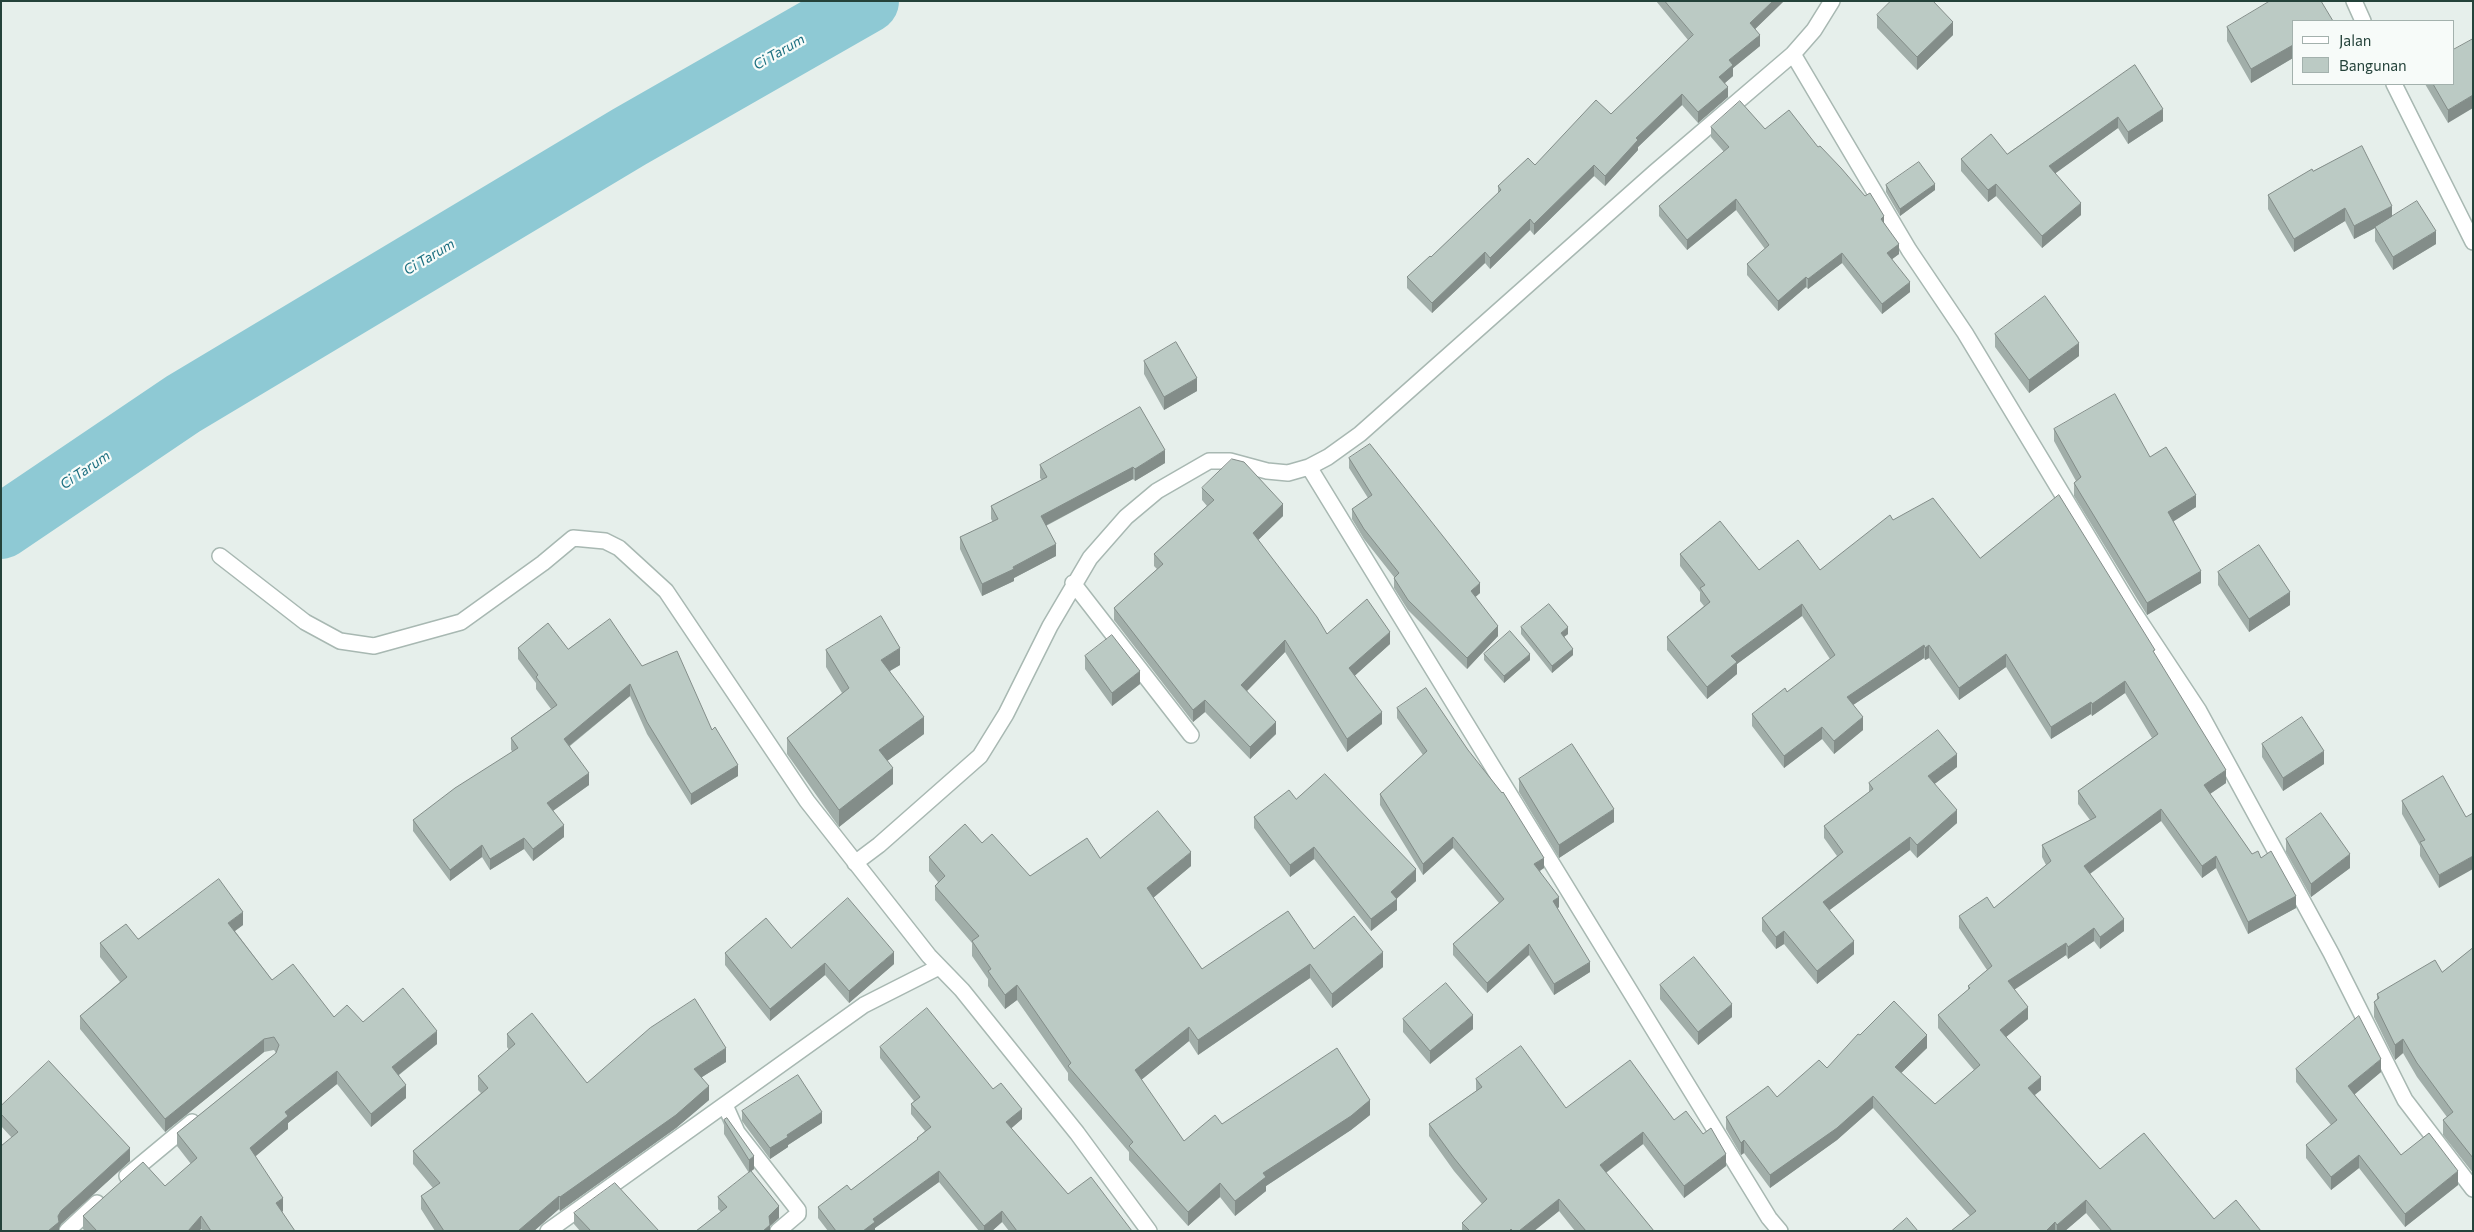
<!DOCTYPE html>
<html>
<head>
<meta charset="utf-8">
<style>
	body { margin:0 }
	#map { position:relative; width:2474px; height:1232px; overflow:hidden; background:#e6efeb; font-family:Commissioner,sans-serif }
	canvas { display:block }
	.frame { position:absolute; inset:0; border:2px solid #24423a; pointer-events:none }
	.legend { position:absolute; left:2292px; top:20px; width:162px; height:65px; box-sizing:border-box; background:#f7fbf9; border:1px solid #a3b1ad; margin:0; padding:6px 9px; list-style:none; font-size:15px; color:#24423a }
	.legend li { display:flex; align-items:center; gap:10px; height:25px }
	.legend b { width:25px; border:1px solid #a3b1ad }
</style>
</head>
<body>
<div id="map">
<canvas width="2474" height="1232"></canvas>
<div class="frame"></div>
<ul class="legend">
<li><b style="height:6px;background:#fff"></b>Jalan</li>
<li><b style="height:14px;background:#bbcac4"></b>Bangunan</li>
</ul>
</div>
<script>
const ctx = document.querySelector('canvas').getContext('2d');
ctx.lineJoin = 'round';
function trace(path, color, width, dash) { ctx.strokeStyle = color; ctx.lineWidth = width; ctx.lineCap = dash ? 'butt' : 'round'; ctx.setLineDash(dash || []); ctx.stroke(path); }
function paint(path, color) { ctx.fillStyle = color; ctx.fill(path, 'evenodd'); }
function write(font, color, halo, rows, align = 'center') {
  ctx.font = font + ' Commissioner,sans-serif'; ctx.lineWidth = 4.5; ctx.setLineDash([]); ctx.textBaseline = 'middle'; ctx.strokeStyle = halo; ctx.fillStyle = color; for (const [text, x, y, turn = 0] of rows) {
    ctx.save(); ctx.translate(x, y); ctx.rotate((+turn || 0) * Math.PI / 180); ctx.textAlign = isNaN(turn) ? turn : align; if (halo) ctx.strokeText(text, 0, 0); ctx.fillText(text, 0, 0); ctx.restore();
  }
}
trace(new Path2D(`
	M1,527L183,404L629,137L867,1`), '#8ec9d4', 64);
const minor = new Path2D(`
	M2354,1L2363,21
	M1793,54L1909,250L1965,333L2131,608L2199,711L2331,953L2405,1100L2473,1189
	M2394,84L2473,242
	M1309,467L1769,1218L1780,1231
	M220,556L305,622L340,641L374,646L461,622L543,563L573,538L605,541L619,548L666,591L807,801L929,956L962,990L1077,1133L1149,1231
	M1073,583L1191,735
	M855,863L879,845L980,756L1006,714L1050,626L1090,558L1126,517L1157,491L1209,461H1230L1267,471L1288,473L1309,467L1328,457L1360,434L1655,172L1793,54L1814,30L1832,1
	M725,1105L737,1132L798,1210V1214L778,1231
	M127,1176L192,1122
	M67,1231L97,1203
	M548,1231L864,1005L939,967`);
trace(minor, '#a8b8b2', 18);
trace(minor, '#fff', 15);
paint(new Path2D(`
	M1656,1H1784L1755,29L1760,46L1733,68V76L1725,83L1728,97L1698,123L1682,105L1638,147V150L1605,186L1594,176L1534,235L1530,230L1490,269L1485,263L1432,313L1407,288V277L1431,257L1498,193V186L1535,165L1611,114L1688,40Z
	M1877,15L1953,35L1917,70L1877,28Z
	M2293,21V58L2251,83L2227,41V27Z
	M2135,65L2163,121L2128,144L2118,128L2055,173L2081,215L2042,248L1996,196L1988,202L1961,171V159L2007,154Z
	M2425,84H2453L2448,123Z
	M1711,127L1765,129L1818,147L1884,223L1899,254L1892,259L1910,292L1882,314L1842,263L1808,289L1806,287L1778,311L1747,275V264L1765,249L1736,210L1687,250L1659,216V206L1724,152L1711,137Z
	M2313,171L2392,217L2436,244L2393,270L2375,241V228L2354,239L2345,221L2294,252L2268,209V195Z
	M1886,185L1935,190L1900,216L1886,192Z
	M1995,334L2079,356L2029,393L1995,347Z
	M1144,361L1197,391L1164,410L1144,374Z
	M2054,429L2150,457L2196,507L2173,521L2201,583L2147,615L2074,496V483L2076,481L2054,441Z
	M1349,458L1480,593L1475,597L1498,636L1467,669L1408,610L1394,588V577L1364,539L1352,519V509L1368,498L1349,468Z
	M1165,463L1135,481L1133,479L1046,526L1056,556L1014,578V581L982,596L960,549V537L993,522L991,519V506L1042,480L1040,478V465Z
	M1202,488L1283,516L1258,540L1327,634L1390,644L1354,676L1382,724L1347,752L1285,652L1247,691L1276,734L1250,759L1205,712L1193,722L1114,620V608L1157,569L1154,566V554L1207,506L1202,500Z
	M1893,520L1980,558L2155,656L2226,783L2210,794L2252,854L2261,858L2296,908L2248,934L2216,868L2202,878L2161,821L2090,874L2124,931L2100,949L2094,941L2068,959L2066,955L2014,989L2028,1019L2006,1037L2041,1090L2035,1095L2100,1169L2214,1219L2261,1231H2101L2086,1213L2065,1231H1951L1970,1216L1873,1108L1837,1140L1770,1188L1744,1153L1741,1155L1726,1129V1117L1777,1097L1827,1068L1860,1035L1927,1048L1901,1073L1935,1104L1974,1070L1938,1028V1015L1968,990V986L1987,970L1959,928V916L1994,908L2046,865L2042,857V845L2090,820L2078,804V791L2152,738L2125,693L2092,716L2091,714L2051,739L2006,667L1959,700L1929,658L1925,660L1924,658L1853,705L1863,730L1834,754L1822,739L1784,768L1752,726V714L1787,692L1830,659L1802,616L1737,664V674L1707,699L1667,650V637L1704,606L1700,601V592L1680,566V554L1759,570H1820Z
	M2218,572L2290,605L2249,632L2218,585Z
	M1521,627L1568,634L1564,637L1573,655L1552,673L1521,634Z
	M518,648L568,649L642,666L712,730L738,776L691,805L647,734L630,696L570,746L589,785L553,811L564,837L533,861L524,849L490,870L482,857L450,881L413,831V820L513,752L511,750V738L551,709L536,689V683L518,659Z
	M826,650L900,665L890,671L924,734L887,761L893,784L839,827L787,754V738L842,693L826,667Z
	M1484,654L1530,660L1504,683L1484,660Z
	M1085,656L1140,684L1112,706L1085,669Z
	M1397,708L1544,868L1540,871L1559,907L1557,909L1590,972L1554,995L1529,955L1487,993L1453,955V944L1499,903L1453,848L1423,875L1380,805V794L1423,755L1397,718Z
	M2262,744L2324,764L2283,791L2262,757Z
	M1957,767L1934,784L1957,823L1917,858L1910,850L1829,910L1854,954L1817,984L1784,944L1776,949L1762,931V918L1837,856L1824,838V826L1869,792V783Z
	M2443,776L2439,888L2420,856V846L2402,814V801Z
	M1519,779L1614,822L1559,858L1519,792Z
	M1296,799L1416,881L1396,899L1397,910L1371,931L1314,859L1290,877L1254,828V817Z
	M2286,839L2350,868L2311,897L2286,852Z
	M982,843L1030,876L1100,858L1191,866L1153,898L1202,969L1314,949L1383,967L1332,1008L1310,978L1198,1055L1189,1041L1141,1080L1184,1141L1222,1124L1370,1115L1351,1130L1266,1186V1191L1235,1216L1220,1197L1188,1226L1129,1160V1152L1068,1080V1073L1017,1000L1005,1009L988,986V979L972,956V943L935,900V886L938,882L929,871V857Z
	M243,925L235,931L272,980L334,1017L363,1022L437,1044L399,1075L406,1098L371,1127L337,1084L288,1123V1129L255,1156L283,1211L282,1212L295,1231H203L201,1229L199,1231H85L83,1229V1216L165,1186L191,1164L177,1146V1133L276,1053L274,1050L264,1052L165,1132L80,1029V1016L120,982L100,957V943Z
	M791,948L894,964L849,1003L825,975L770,1021L725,965V953Z
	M2473,948V1173L2443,1135V1120L2447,1117L2417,1077L2403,1053L2395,1060L2374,1017V1002L2377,999V994L2442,972Z
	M1660,985L1732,1017L1698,1045L1660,999Z
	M1403,1019L1473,1029L1430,1064L1403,1032Z
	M507,1034L587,1083L726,1062L702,1077L709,1100L676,1128L560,1211L559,1209L534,1231H435L421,1209V1196L433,1188L413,1164V1151L481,1093L478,1090V1076L509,1050L507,1047Z
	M880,1047L993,1089L1022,1119L1011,1128L1068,1194L1132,1231H1009L1002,1222L992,1231H979L939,1182L875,1228V1231H828L818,1218V1207L851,1190L917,1140V1138L925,1131L911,1114V1104L914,1101L880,1058Z
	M2296,1069L2381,1072L2354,1094L2401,1155L2458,1185L2405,1227L2359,1168L2331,1190L2306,1158V1145L2331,1125L2296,1082Z
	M1476,1079L1566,1108L1674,1120L1726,1166L1684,1198L1643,1144L1606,1173L1654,1231H1575L1559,1211L1534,1231H1462V1223L1482,1204L1454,1171L1429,1136V1124L1476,1091Z
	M1,1106L130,1161L61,1224L59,1228V1231L12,1138L1,1126Z
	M742,1111L822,1123L788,1145V1147L770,1159L742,1121Z
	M727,1118L754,1169L751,1171L779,1218L770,1226V1231L721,1212L718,1209V1197L749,1173L724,1134V1120Z
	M574,1213L659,1231H580L574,1224Z`), '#a1aea9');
paint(new Path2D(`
	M1773,1H1784L1750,34V23Z
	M1953,22V35L1917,70V57Z
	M1760,35V46L1733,68V76L1719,88V77L1729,60Z
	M2293,45V58L2251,83V69Z
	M1728,87V97L1698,123V112Z
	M1682,94V105L1638,147V150L1605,186V176L1636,138Z
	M2473,95V108L2448,123V110Z
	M2163,109V121L2128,144V132Z
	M2118,117V128L2049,178V166Z
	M1594,165V176L1534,235V224Z
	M1935,184V190L1900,216V209Z
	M1996,184V196L1988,202V190Z
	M1736,199V210L1687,250V240Z
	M2081,203V215L2042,248V236Z
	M2392,206V219L2354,239V226Z
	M2345,208V221L2294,252V239Z
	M1884,216V227L1881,219Z
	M1530,219V230L1490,269V258Z
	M2436,231V244L2393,270V257Z
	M1899,244V254L1887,263V253Z
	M1485,252V263L1432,313V303Z
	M1842,253V263L1808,289V279Z
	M1806,277V287L1778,311V301Z
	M1910,282V292L1882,314V304Z
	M2079,343V356L2029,393V380Z
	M1197,378V391L1164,410V397Z
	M1165,450V463L1135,481V469Z
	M1133,467V479L1041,528V516Z
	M2196,495V507L2168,525V512Z
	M1283,504V516L1253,545V533Z
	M1056,544V556L1014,578V581L982,596V584Z
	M2201,571V583L2147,615V603Z
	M1480,583V593L1471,601V591Z
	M2290,592V605L2249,632V619Z
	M1802,604V616L1737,664V674L1707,699V687L1731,656Z
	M1498,626V636L1467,669V658Z
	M1568,627V634L1561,639V633Z
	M1390,632V644L1349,681V668Z
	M1285,640V652L1241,697V685Z
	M1924,645V658L1847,709V697Z
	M1929,645V658L1925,660V648Z
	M900,648V665L881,676V660Z
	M1573,649V655L1552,673V666Z
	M1530,654V660L1504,683V676Z
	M2006,654V667L1959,700V688Z
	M1140,671V684L1112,706V693Z
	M2125,681V693L2092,716V704Z
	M630,684V696L564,750V739Z
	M1205,700V712L1193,722V710Z
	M2091,702V714L2051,739V727Z
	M1382,712V724L1347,752V739Z
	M924,717V734L879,767V750Z
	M1863,717V730L1834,754V741Z
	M1276,722V734L1250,759V747Z
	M1822,727V739L1784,768V756Z
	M2324,751V764L2283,791V778Z
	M1957,754V767L1928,789V776Z
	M738,765V776L691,805V794Z
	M893,768V784L839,827V810Z
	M2226,770V783L2204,798V785Z
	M589,773V785L547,815V803Z
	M1614,809V822L1559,858V845Z
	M2161,809V821L2084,878V866Z
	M1957,810V823L1917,858V845Z
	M564,825V837L533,861V849Z
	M1453,837V848L1423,875V864Z
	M1910,837V850L1823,915V902Z
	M524,838V849L490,870V859Z
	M482,845V857L450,881V870Z
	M1314,847V859L1290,877V865Z
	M1191,852V866L1147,903V888Z
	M2350,854V868L2311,897V884Z
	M2216,856V868L2202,878V866Z
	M2473,856V869L2439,888V875Z
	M1544,858V868L1534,874V864Z
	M1416,869V881L1392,903L1397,899V910L1371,931V919L1391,892Z
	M2296,896V908L2248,934V922Z
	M1559,897V907L1553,912V901Z
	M243,912V925L228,936V923Z
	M2124,919V931L2100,949V937Z
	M2094,928V941L2068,959V947Z
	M1784,931V944L1776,949V937Z
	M1854,941V954L1817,984V971Z
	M2066,943V955L2008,994V981Z
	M1529,944V955L1487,993V983Z
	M894,952V964L849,1003V991Z
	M1383,952V967L1332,1008V994Z
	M1590,962V972L1554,995V984Z
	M825,963V975L770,1021V1009Z
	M1310,964V978L1198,1055V1040Z
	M1017,985V1000L1005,1009V995Z
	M1732,1004V1017L1698,1045V1032Z
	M2028,1007V1019L2000,1042V1030Z
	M1473,1015V1029L1430,1064V1051Z
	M1189,1027V1041L1135,1085V1070Z
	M437,1031V1044L392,1080V1067Z
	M1927,1035V1048L1895,1079V1067Z
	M264,1039V1052L165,1132V1119Z
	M2403,1039V1053L2395,1060V1045Z
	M726,1048V1062L694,1082V1069Z
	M2381,1059V1072L2348,1100V1086Z
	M337,1071V1084L288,1123V1129L250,1161V1148L285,1112Z
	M2041,1077V1090L2028,1100V1088Z
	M406,1085V1098L371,1127V1114Z
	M709,1086V1100L676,1128L560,1211V1197Z
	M1873,1096V1108L1837,1140L1770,1188V1175Z
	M1370,1100V1115L1351,1130L1266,1186V1191L1235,1216V1201L1263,1173Z
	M1022,1109V1119L1006,1133V1122Z
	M822,1112V1123L788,1145V1147L770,1159V1148L787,1135Z
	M1643,1132V1144L1600,1177V1165Z
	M1744,1140V1153L1741,1155V1143Z
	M130,1148V1161L61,1224L59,1228V1231H48L61,1211Z
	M1726,1154V1166L1684,1198V1186Z
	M2359,1155V1168L2331,1190V1177Z
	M754,1156V1169L749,1173V1160Z
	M939,1171V1182L875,1228V1231H864L873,1219Z
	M2458,1171V1185L2405,1227V1214Z
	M1220,1183V1197L1188,1226V1212Z
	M559,1196V1209L534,1231H518Z
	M283,1198V1211L276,1216V1203Z
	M1559,1199V1211L1534,1231H1519Z
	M2086,1200V1213L2065,1231H2057V1225Z
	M779,1206V1218L770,1226V1231H763L769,1216Z
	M1002,1211V1222L992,1231H984V1226Z
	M201,1216V1229L199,1231H188Z
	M2055,1222V1231H2046Z`), '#838d89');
const building = new Path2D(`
	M1665,1H1773L1750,23L1760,35L1729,60L1733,65L1719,77L1728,87L1698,112L1682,94L1636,138L1638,140L1605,176L1594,165L1534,224L1530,219L1490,258L1485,252L1432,303L1407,277L1430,256L1431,257L1501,190L1498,186L1528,158L1535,165L1596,100L1611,114L1693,35Z
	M1891,1H1933L1953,22L1917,57L1877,15Z
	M2270,1H2321L2333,21H2293V45L2251,69L2227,27Z
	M2473,39V95L2448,110L2433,84H2453V50Z
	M2135,65L2163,109L2128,132L2118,117L2049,166L2081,203L2042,236L1996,184L1988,190L1961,159L1991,134L2007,154Z
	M1740,101L1765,129L1789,110L1818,147L1820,146L1841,168L1865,196L1870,193L1884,216L1881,219L1899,244L1887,253L1910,282L1882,304L1842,253L1808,279L1806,277L1778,301L1747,264L1769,245L1736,199L1687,240L1659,206L1729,147L1711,127Z
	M2362,146L2392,206L2354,226L2345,208L2294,239L2268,195L2312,169L2313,171Z
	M1919,162L1935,184L1900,209L1886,185Z
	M2417,201L2436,231L2393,257L2375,227Z
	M2045,296L2079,343L2029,380L1995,334Z
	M1176,342L1197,378L1164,397L1144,361Z
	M2115,394L2150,457L2166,447L2196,495L2168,512L2201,571L2147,603L2074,483L2081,477L2054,429Z
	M1140,407L1165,450L1135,469L1133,467L1041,516L1056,544L1013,567L1014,569L982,584L960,537L998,519L991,506L1047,477L1040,465Z
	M1370,444L1480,583L1471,591L1498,626L1467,658L1408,600L1394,578L1399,573L1364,529L1352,509L1372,495L1349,458Z
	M1232,459L1244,462L1283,504L1253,533L1317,617L1327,634L1367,599L1390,632L1349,668L1382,712L1347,739L1285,640L1241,685L1276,722L1250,747L1205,700L1193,710L1114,608L1163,564L1154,554L1214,500L1202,488Z
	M2059,495L2155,650L2153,651L2226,770L2204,785L2252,854L2258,851L2261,858L2271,851L2296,896L2248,922L2216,856L2202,866L2161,809L2084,866L2124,919L2100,937L2094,928L2068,947L2066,943L2008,981L2028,1007L2000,1030L2041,1077L2028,1088L2100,1169L2144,1133L2214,1219L2236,1200L2261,1231H2112L2086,1200L2057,1225L2055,1222L2046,1231H1951L1976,1211L1873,1096L1837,1128L1770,1175L1744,1140L1741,1143L1726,1117L1768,1086L1777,1097L1819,1060L1827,1068L1858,1034L1860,1035L1894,1001L1927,1035L1895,1067L1935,1104L1980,1065L1938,1015L1970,988L1968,986L1992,966L1959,916L1987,897L1994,908L2051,861L2042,845L2096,817L2078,791L2158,734L2125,681L2092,704L2091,702L2051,727L2006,654L1959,688L1929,645L1925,648L1924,645L1847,697L1863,717L1834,741L1822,727L1784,756L1752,714L1785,688L1787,692L1835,655L1802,604L1731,656L1737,662L1707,687L1667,637L1710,602L1700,588L1705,585L1680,554L1720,521L1759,570L1798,540L1820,570L1890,515L1893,520L1933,498L1980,558Z
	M2259,545L2290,592L2249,619L2218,572Z
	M1549,604L1568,627L1561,633L1573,649L1552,666L1521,627Z
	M881,616L900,648L881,660L924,717L879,750L893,768L839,810L787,738L849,688L826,650Z
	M610,619L642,666L677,651L712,730L715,727L738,765L691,794L647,722L630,684L564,739L589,773L547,803L564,825L533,849L524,838L490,859L482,845L450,870L413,820L455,788L518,748L511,738L557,705L536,677L538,675L518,648L548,623L568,649Z
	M1510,631L1530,654L1504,676L1484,654Z
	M1112,635L1140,671L1112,693L1085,656Z
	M1426,688L1468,750L1502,793L1503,792L1544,858L1534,864L1559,897L1553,901L1590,962L1554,984L1529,944L1487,983L1453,944L1504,899L1453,837L1423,864L1380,794L1427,751L1397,708Z
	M2302,717L2324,751L2283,778L2262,744Z
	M1938,730L1957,754L1928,776L1957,810L1917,845L1910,837L1823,902L1854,941L1817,971L1784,931L1776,937L1762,918L1843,852L1824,826L1873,789L1869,783Z
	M1572,744L1614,809L1559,845L1519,779Z
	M1325,774L1416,869L1391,892L1397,899L1371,919L1314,847L1290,865L1254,817L1289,790L1296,799Z
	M2443,776L2466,817L2473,813V856L2439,875L2420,842L2425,840L2402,801Z
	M1158,811L1191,852L1147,888L1202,969L1288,911L1314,949L1354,916L1383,952L1332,994L1310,964L1198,1040L1189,1027L1135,1070L1184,1141L1215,1115L1222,1124L1337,1048L1370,1100L1351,1116L1263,1173L1266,1177L1235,1201L1220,1183L1188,1212L1129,1146L1133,1142L1068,1066L1071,1063L1017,985L1005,995L988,971L991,969L972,941L979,936L935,886L945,876L929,857L965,824L982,843L992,834L1030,876L1087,838L1100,858Z
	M2321,813L2350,854L2311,884L2286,839Z
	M219,879L243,912L228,923L272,980L293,964L334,1017L347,1005L363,1022L403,988L437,1031L392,1067L406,1085L371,1114L337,1071L285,1112L288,1116L250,1148L283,1198L276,1203L295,1231H211L201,1216L188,1231H97L83,1216L143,1162L165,1186L197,1158L177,1133L276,1053L279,1045L274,1037L264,1039L165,1119L80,1016L127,977L100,943L126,924L138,939Z
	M848,898L894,952L849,991L825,963L770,1009L725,953L766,918L791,948Z
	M2473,948V1158L2443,1120L2453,1112L2417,1063L2403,1039L2395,1045L2374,1002L2379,998L2377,994L2435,960L2442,972Z
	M1694,957L1732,1004L1698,1032L1660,985Z
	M1446,983L1473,1015L1430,1051L1403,1019Z
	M695,999L726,1048L694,1069L709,1086L676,1115L560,1197L559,1196L518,1231H444L421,1196L440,1183L413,1151L488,1088L478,1076L515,1044L507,1034L532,1013L587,1083L650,1028Z
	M927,1008L993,1089L1001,1083L1022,1109L1006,1122L1068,1194L1091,1177L1132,1231H1017L1002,1211L984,1226L939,1171L873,1219L875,1222L863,1231H836L818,1207L847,1185L851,1190L918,1139L917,1138L931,1127L911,1104L920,1097L880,1047Z
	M2359,1016L2381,1059L2348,1086L2401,1155L2429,1133L2458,1171L2405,1214L2359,1155L2331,1177L2306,1145L2337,1120L2296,1069Z
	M1521,1046L1566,1108L1630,1060L1674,1120L1686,1111L1703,1134L1711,1128L1726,1154L1684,1186L1643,1132L1600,1165L1654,1231H1586L1559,1199L1519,1231H1513L1511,1229L1509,1231H1470L1462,1223L1487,1199L1454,1158L1429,1124L1482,1087L1476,1079Z
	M49,1061L130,1148L61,1211L58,1216L59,1222L48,1231H1V1146L18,1132L1,1114V1106Z
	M798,1075L822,1112L787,1135L788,1137L770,1148L742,1111Z
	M727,1118L754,1156L749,1160L724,1120Z
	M751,1171L779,1206L769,1216L770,1225L763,1231H696L727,1207L718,1197Z
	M615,1183L659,1231H591L574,1213Z
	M1907,1218L1918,1231H1892Z`);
paint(building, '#bbcac4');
trace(building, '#838d89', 1);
write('italic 14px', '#1c6f80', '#f7fbf9', [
	["Ci Tarum",779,52,-30],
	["Ci Tarum",429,257,-31],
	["Ci Tarum",85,470,-34]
]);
</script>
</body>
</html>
